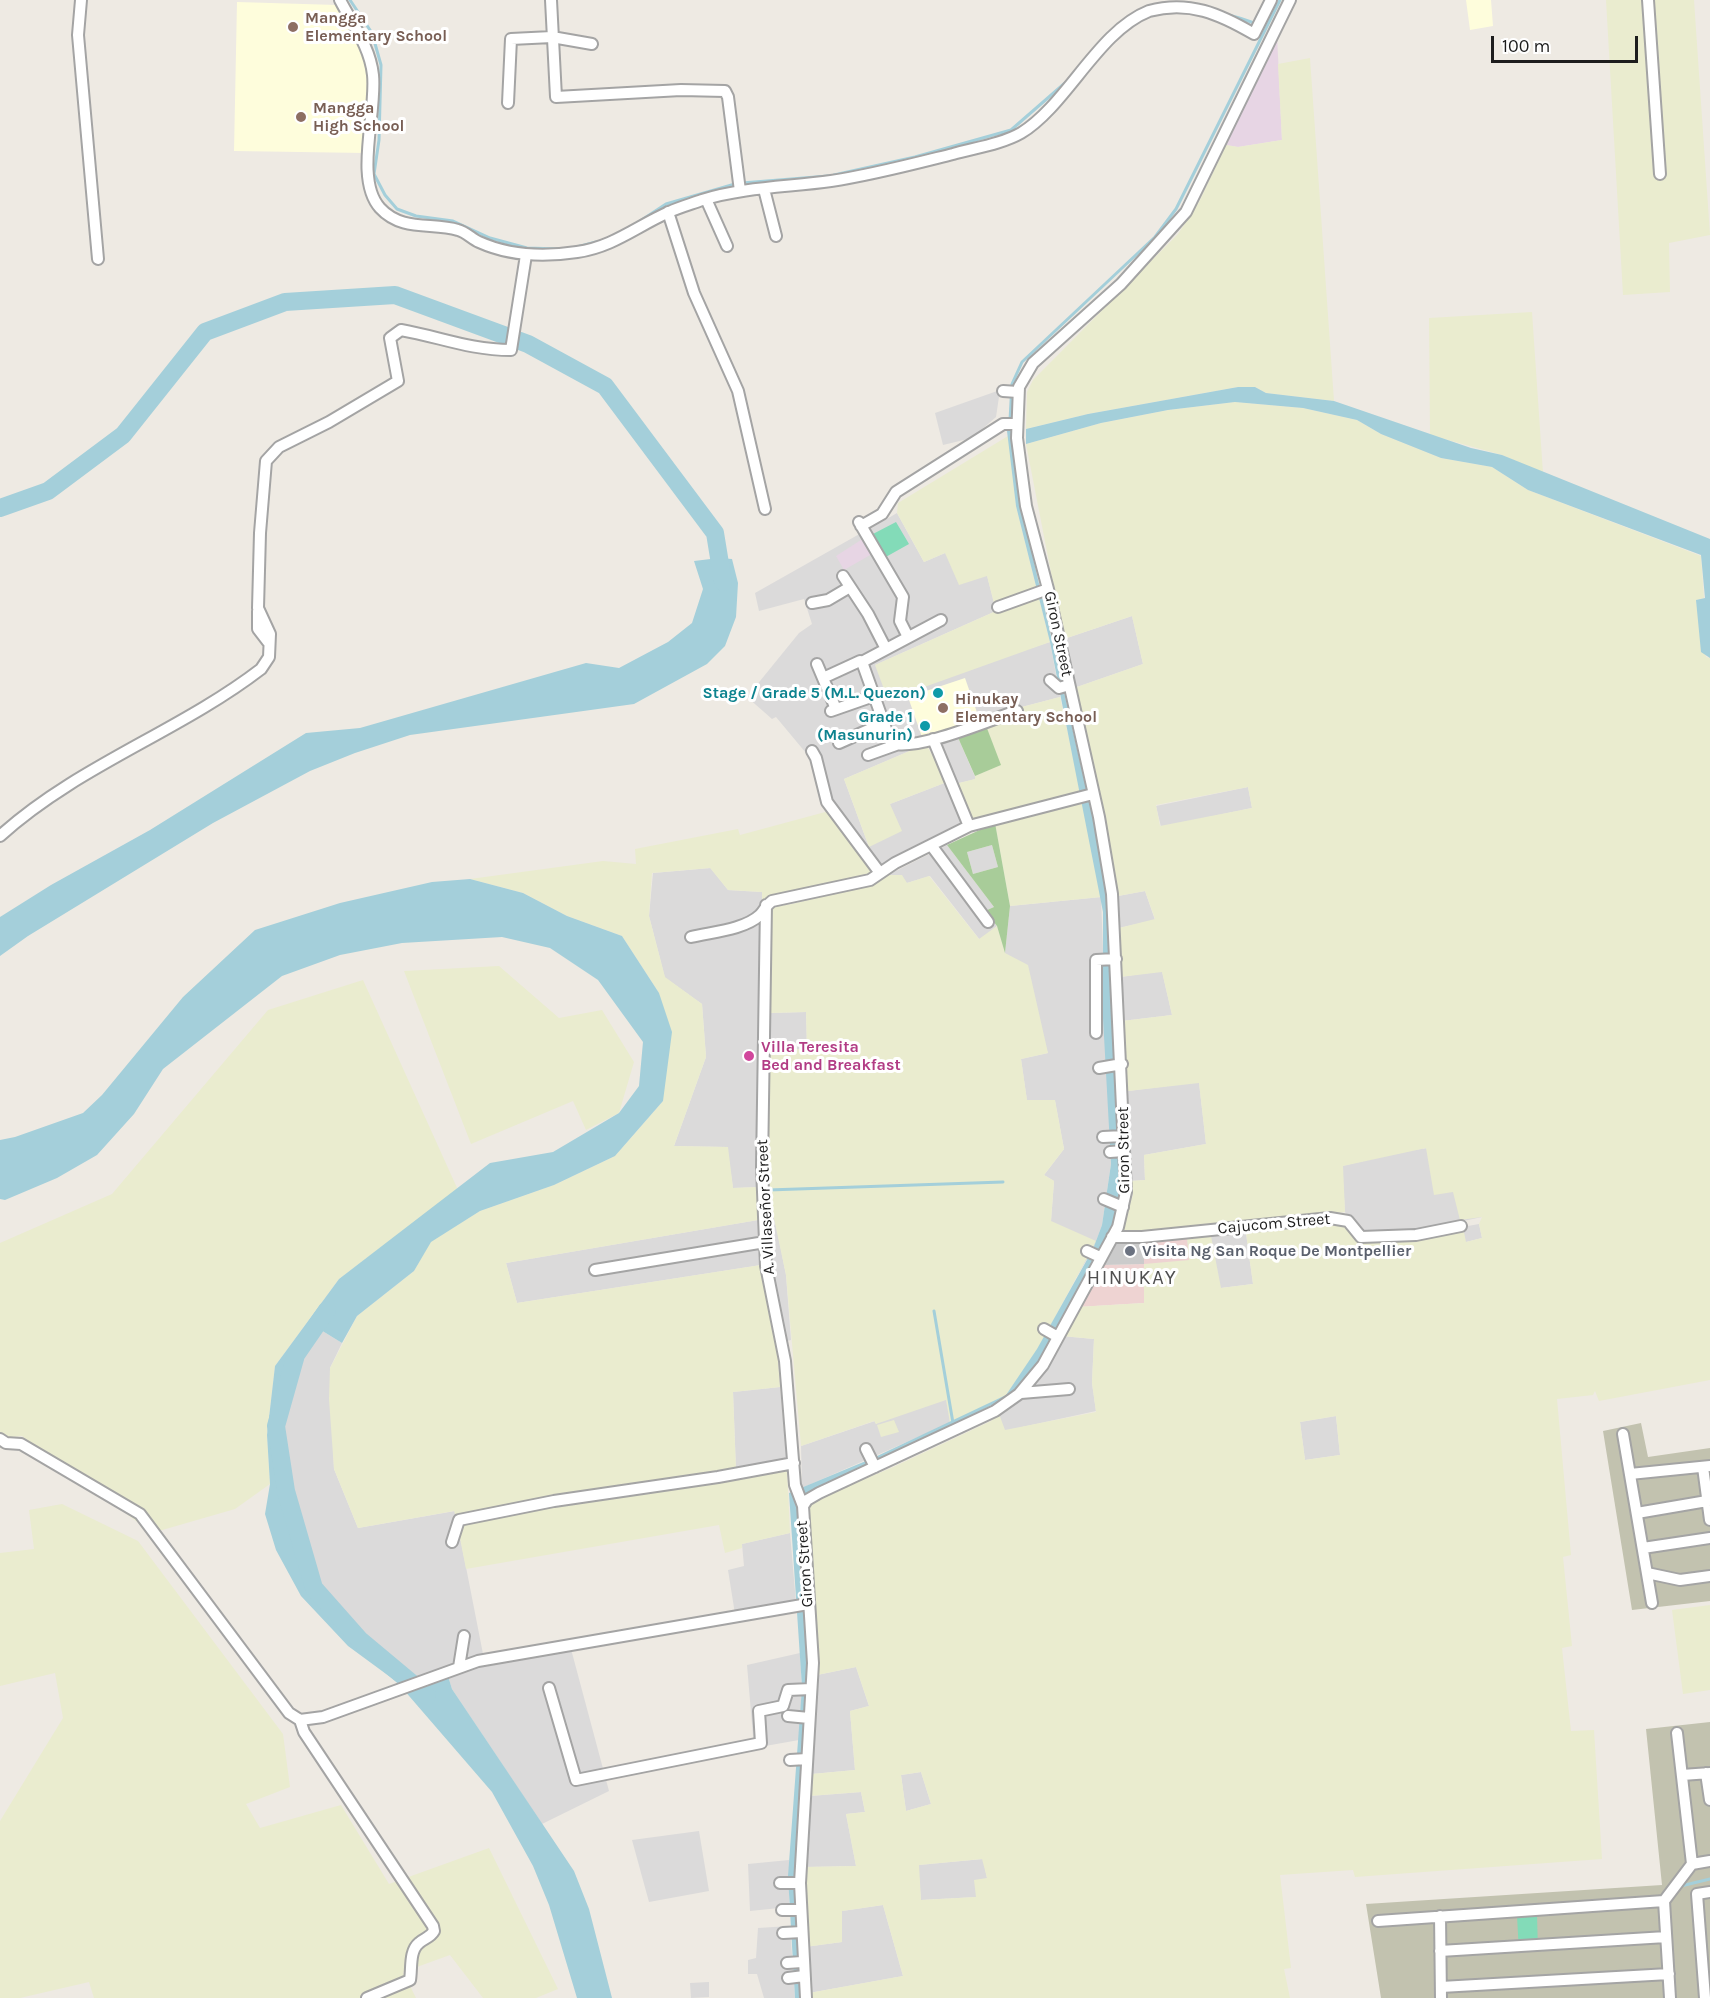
<!DOCTYPE html>
<html>
<head>
<meta charset="utf-8">
<style>
	body { margin:0 }
	#map { position:relative; width:1710px; height:1998px; overflow:hidden; background:#eeeae3; font-family:Karla,sans-serif }
	canvas { display:block }
	.scale { position:absolute; left:1491px; top:36px; width:147px; height:27px; box-sizing:border-box; border:3px solid #1d1d1d; border-top:0; padding-left:8px; font-size:18px; line-height:21px; white-space:nowrap; color:#1d1d1d; -webkit-text-stroke:4px #fff; paint-order:stroke }
</style>
</head>
<body>
<div id="map">
<canvas width="1710" height="1998"></canvas>
<div class="scale">100 m</div>
</div>
<script>
const ctx = document.querySelector('canvas').getContext('2d');
ctx.lineJoin = 'round';
function paint(path, color) { ctx.fillStyle = color; ctx.fill(path, 'evenodd'); }
function trace(path, color, width, dash) { ctx.strokeStyle = color; ctx.lineWidth = width; ctx.lineCap = dash ? 'butt' : 'round'; ctx.setLineDash(dash || []); ctx.stroke(path); }
function write(font, color, halo, rows, align = 'center') {
  ctx.font = font + ' Karla,sans-serif'; ctx.lineWidth = 6; ctx.setLineDash([]); ctx.textBaseline = 'middle'; ctx.strokeStyle = halo; ctx.fillStyle = color; for (const [text, x, y, turn = 0] of rows) {
    ctx.save(); ctx.translate(x, y); ctx.rotate((+turn || 0) * Math.PI / 180); ctx.textAlign = isNaN(turn) ? turn : align; if (halo) ctx.strokeText(text, 0, 0); ctx.fillText(text, 0, 0); ctx.restore();
  }
}
paint(new Path2D(`
	M1000,390L996,417L972,438L943,445L935,413Z
	M897,513L924,562L945,553L987,575L996,611L875,665L994,660L1050,642L1060,697L1018,708L956,733L976,779L955,784L934,737L894,742L867,665L908,635L901,619L905,595L868,530Z
	M863,532L902,597L906,635L886,646L849,591L883,648L829,674L822,662L814,666L832,707L873,697L892,752L926,744L844,779L869,847L890,804L947,782L964,827L882,870L823,803L811,759L776,717L772,719L747,697L799,633L812,624L804,599L759,611L755,593Z
	M1132,616L1143,664L1074,688L1064,639Z
	M861,663L872,694L838,706L828,680Z
	M1248,787L1252,808L1161,827L1156,806Z
	M947,845L994,907L985,911L997,926L980,940L930,876L907,883L888,875Z
	M992,845L998,867L973,874L967,852Z
	M711,868L728,890L762,892L759,1187L733,1188L727,1147L674,1146L706,1057L702,1004L665,978L649,916L653,873Z
	M1145,891L1155,920L1119,928L1118,896Z
	M1101,897L1111,1164L1102,1225L1093,1249L1068,1291L950,1423L802,1488L801,1446L875,1421L876,1424L1051,1221L1054,1181L1044,1175L1064,1149L1055,1101H1027L1021,1059L1048,1053L1005,953L1010,906Z
	M1162,971L1172,1015L1122,1021L1120,977Z
	M806,1012L807,1049L770,1051V1013Z
	M1199,1082L1206,1144L1144,1155L1145,1180L1130,1181L1128,1091Z
	M1444,1146L1482,1217L1412,1232H1358L1345,1212L1342,1166L1405,1151Z
	M770,1195L786,1275L791,1340L783,1342L773,1291L764,1196Z
	M758,1220L761,1265L517,1303L506,1263Z
	M1479,1224L1482,1238L1466,1242L1440,1235L1464,1232L1468,1226Z
	M1246,1233L1253,1284L1221,1288L1144,1241Z
	M316,1327L342,1343L330,1368L334,1469L358,1528L455,1511L484,1659L418,1688L360,1640L314,1588L286,1491L276,1426L296,1355Z
	M1062,1336L1094,1339L1092,1383L1096,1411L1004,1431L999,1414L1030,1389L1045,1370Z
	M780,1387L787,1462L736,1471L733,1392Z
	M1336,1416L1340,1455L1305,1460L1300,1422Z
	M790,1533L796,1603L735,1614L728,1570L744,1566L742,1544Z
	M571,1649L609,1791L542,1824L452,1689L448,1676L469,1667Z
	M800,1653L802,1687L799,1740L754,1748L747,1665Z
	M856,1667L869,1706L850,1711L855,1770L812,1774L817,1675Z
	M921,1772L931,1804L906,1811L901,1775Z
	M861,1792L865,1812L846,1814L856,1866L805,1867L809,1796Z
	M699,1831L709,1891L649,1902L632,1840Z
	M983,1859L987,1878L977,1897L921,1900L918,1865Z
	M789,1860V1907L750,1911L748,1864Z
	M883,1905L903,1976L809,1993L804,1947L842,1942V1911Z
	M790,1926L795,1998H764L757,1974H748V1960L756,1958L758,1928Z
	M709,1982V1997L691,1998L690,1983Z`), '#dbdada');
paint(new Path2D(`
	M1187,1238L1189,1260L1144,1303L1077,1307L1102,1265L1144,1264V1241Z`), '#eed3d2');
paint(new Path2D(`
	M1277,35L1282,140L1238,147L1226,145Z
	M864,538L872,554L844,570L836,556Z`), '#e7d5e4');
paint(new Path2D(`
	M1466,0H1491L1493,26L1470,30Z
	M237,2L337,5L363,49L370,80L365,153L234,151Z
	M965,678L980,721L923,740L908,697Z`), '#fefddc');
paint(new Path2D(`
	M1117,1240L1144,1241V1264L1102,1265Z`), '#cbcbcb');
paint(new Path2D(`
	M1641,1423L1648,1457L1710,1448V1601L1632,1610L1603,1431Z
	M1710,1722V1998H1381L1366,1904L1662,1885L1646,1729Z`), '#c2c2af');
paint(new Path2D(`
	M1606,0H1694L1710,235L1669,243L1670,292L1623,295Z
	M1310,58L1334,401L1266,393L1255,387H1238L1088,414L1026,429L1027,392L1033,380L1178,234L1199,202L1226,145L1238,147L1282,140L1278,64Z
	M1532,312L1543,473L1502,455L1430,435L1429,318Z
	M1235,402L1303,408L1357,420L1381,434L1441,458L1492,467L1528,490L1701,556L1704,598L1696,600L1706,657L1710,658V1380L1599,1401L1595,1391L1593,1395L1557,1399L1571,1555L1563,1557L1572,1646L1562,1648L1571,1731L1594,1730L1602,1859L1355,1877L1353,1870L1280,1875L1291,1968L1284,1969L1290,1998H809V1993L903,1976L883,1905L842,1911V1942L805,1947V1867L856,1866L846,1814L865,1812L861,1792L809,1796L812,1774L855,1770L850,1711L869,1706L856,1667L817,1675L805,1513L810,1502L891,1468L991,1421L999,1414L1005,1430L1096,1412L1092,1383L1094,1339L1062,1336L1077,1307L1144,1303V1264L1189,1260L1187,1238L1211,1236L1221,1288L1253,1284L1246,1233L1334,1221L1346,1225L1356,1241L1464,1232L1466,1242L1482,1238L1479,1224L1482,1217L1460,1220L1453,1192L1434,1195L1426,1148L1343,1166L1345,1212L1120,1234L1133,1195L1130,1181L1145,1180L1144,1155L1206,1144L1199,1083L1128,1091L1122,1021L1172,1015L1162,972L1120,977L1119,928L1155,919L1145,891L1118,896L1098,790L1074,688L1143,664L1132,616L1064,639L1026,444L1101,423L1168,410ZM1248,787L1252,808L1160,826L1156,805ZM1336,1416L1340,1455L1305,1460L1300,1422ZM921,1772L931,1804L906,1811L901,1775ZM982,1859L987,1878L974,1880L976,1897L921,1900L919,1865Z
	M1008,436L1016,506L1050,642L888,700L875,665L996,611L987,576L959,585L945,553L924,562L897,513L898,503Z
	M1060,697L1081,793L973,823L955,784L975,779V776L1000,765L985,723L1018,708Z
	M926,744L947,782L890,804L902,831L869,847L844,779Z
	M1082,801L1101,897L1010,906L995,823Z
	M829,811L877,870L868,878L762,900V892L728,890L710,868L652,873L649,916L665,977L702,1004L706,1057L674,1146L728,1147L733,1188L759,1187L758,1220L506,1263L517,1303L761,1265L776,1337L780,1387L733,1392L736,1471L456,1517L454,1511L358,1528L334,1469L329,1399L330,1368L357,1316L414,1271L430,1242L480,1211L554,1185L615,1156L663,1101L659,993L622,936L567,916L523,893L470,879L603,861L636,864L635,849L738,829L740,835Z
	M888,875H902L907,883L929,876L979,939L997,926L1005,953L1028,965L1048,1053L1021,1059L1027,1100H1055L1064,1149L1044,1175L1054,1181L1051,1221L1096,1241L1038,1349L1006,1395L950,1423L946,1400L876,1424L874,1421L801,1446L786,1275L768,1190V1125L770,1051L807,1049L806,1012L770,1013L768,907L792,904L873,884Z
	M499,966L559,1018L602,1010L634,1062L619,1113L586,1130L573,1101L471,1144L404,971Z
	M363,980L458,1190L339,1279L275,1366L267,1435L270,1484L235,1509L152,1533L22,1436L4,1438L0,1433V1243L112,1194L268,1010Z
	M894,1420L899,1432L881,1437L877,1425Z
	M787,1467L790,1533L742,1544V1548L725,1553L719,1525L466,1569L458,1528L463,1522L556,1504Z
	M62,1504L138,1541L283,1734L290,1787L246,1804L260,1828L341,1805L389,1884L489,1848L558,1989L536,1998H483L450,1955L403,1972L416,1998H94L89,1982L20,1998H0V1821L63,1718L55,1673L0,1686V1553L34,1549L29,1510Z
	M1710,1605V1690L1683,1694L1672,1610Z`), '#eaeccf');
paint(new Path2D(`
	M985,723L1001,765L975,776L956,733Z
	M995,823L1010,906L1005,953L997,926L985,911L994,907L947,845ZM992,845L998,867L973,874L967,852Z`), '#a8cc99');
paint(new Path2D(`
	M896,522L909,544L884,558L871,535Z
	M1537,1915L1538,1951L1519,1952L1517,1916Z`), '#83dbb8');
paint(new Path2D(`
	M1238,387H1255L1266,393L1334,401L1471,448L1502,455L1710,539V658L1701,652L1696,600L1705,598L1701,555L1528,490L1492,467L1441,458L1381,434L1357,420L1303,408L1235,402L1168,410L1101,423L1026,444V429L1088,414Z
	M1007,431H1012L1022,510L1101,853L1111,927L1122,1180L1117,1220L1049,1347L1012,1395L799,1501L808,1683L796,1874L802,1998H795L788,1876L802,1687L789,1493L873,1458L1006,1395L1037,1349L1093,1249L1102,1225L1111,1164L1103,1018V912L1050,642L1016,506Z
	M719,558L732,559L738,583L736,617L725,646L707,664L634,704L410,735L355,753L310,771L213,823L28,936L0,956V917L51,885L150,830L306,733L360,728L586,663L619,668L668,642L692,623L703,589L694,561Z
	M470,879L523,893L567,916L622,936L659,993L672,1032L663,1101L615,1156L554,1185L480,1211L431,1242L414,1271L357,1316L342,1343L316,1327L296,1355L276,1426L286,1491L314,1588L360,1640L418,1688L448,1676L452,1689L574,1871L589,1909L612,1998H577L549,1905L533,1866L492,1792L397,1682L348,1646L301,1596L276,1550L265,1514L270,1484L267,1435L275,1366L339,1279L490,1163L553,1152L619,1113L639,1086L643,1042L598,980L550,948L502,937L402,943L340,955L282,976L163,1069L134,1114L97,1155L57,1178L5,1200L0,1199V1140L15,1137L83,1113L102,1095L183,997L255,930L340,903L432,882Z`), '#a4cfda');
trace(new Path2D(`
	M350,0L372,33L381,65L379,140L374,174L385,195L397,209L416,216L453,221L490,238L527,248L560,249
	M1136,13C1170,0 1223,11 1257,24
	M834,175L915,157L1011,130L1065,83
	M742,183L828,176
	M634,225L666,204L735,184
	M573,248L596,242
	M1010,420L1012,384L1022,362L1155,237L1176,209L1280,0
	M768,1190L1003,1182
	M934,1311L953,1423
	M1681,1886L1710,1879`), '#a4cfda', 3);
trace(new Path2D(`
	M0,508L48,491L123,435L205,332L285,302L395,295L528,344L605,386L715,533L723,582
	M327,1310L296,1355L276,1426L286,1491L314,1588L360,1640L427,1696`), '#a4cfda', 18);
const minor = new Path2D(`
	M81,0L78,35L98,259
	M340,0C353,25 370,47 373,75C377,113 354,179 380,208C402,232 432,222 458,230C466,232 472,239 479,242C510,256 544,257 577,252C613,247 637,226 669,212C680,207 691,204 702,200C744,187 789,187 831,181C872,175 913,164 953,154C974,148 1002,144 1021,133C1067,105 1098,31 1149,11C1189,0 1220,14 1254,34L1271,0
	M551,0L556,97L681,90L725,91L728,97L740,191
	M1648,0L1660,174
	M508,103L511,39L552,37L592,44
	M764,189L776,236
	M706,199L727,246
	M668,212L694,293L738,391L765,509
	M1003,391L1018,392
	M859,522L903,597L900,621L908,637
	M861,526L882,514L896,492L1003,424H1017
	M843,576L868,614L886,649
	M812,603L828,600L850,587
	M998,607L1048,589
	M258,611V629L268,642
	M941,620L862,662L891,743C916,752 989,720 1017,711
	M817,664L836,709
	M823,678L860,661
	M1050,680L1059,688L1069,685
	M831,711L874,696
	M933,739L969,826
	M839,743L884,723
	M812,751L816,758L827,802L880,873
	M868,755L896,745
	M0,836C77,766 179,732 261,669L269,657L270,634L258,608L260,533L266,461L279,447L329,422L398,381L390,338L401,330C440,337 470,350 511,350L526,255
	M931,845L988,922
	M766,905L762,1167L766,1266L785,1361L795,1485L803,1506
	M691,937C711,932 744,930 760,915C765,910 766,905 772,901L870,880L895,863L969,826L1093,794
	M1096,1033V960L1116,959
	M1099,1068L1122,1064
	M1103,1137L1124,1136
	M1110,1152L1124,1151
	M1104,1199L1123,1207
	M1112,1237H1142L1330,1218L1348,1221L1361,1237L1416,1235L1461,1226
	M1087,1251L1100,1257
	M595,1270L765,1242
	M1044,1329L1058,1337
	M1021,1393L1069,1389
	M1623,1434L1652,1603
	M0,1439L6,1443L21,1444L140,1514L289,1713L300,1720L323,1717L478,1661L808,1604
	M866,1449L875,1467
	M1703,1467L1710,1520
	M1630,1474L1710,1466
	M1637,1513L1707,1501
	M452,1542L459,1520L554,1501L718,1477L794,1463
	M1643,1548L1710,1538
	M1647,1573L1680,1580L1710,1576
	M459,1667L464,1636
	M549,1688L576,1780L761,1743L759,1711L783,1706L788,1690L811,1689
	M788,1716L809,1718
	M300,1720L304,1732L433,1926L434,1931C430,1938 424,1938 419,1943C409,1951 412,1969 410,1980L367,1998
	M790,1760L807,1759
	M1706,1773L1710,1800
	M1682,1775L1710,1773
	M1692,1864L1710,1861
	M780,1883H800
	M1664,1901L1670,1998
	M782,1910H801
	M1440,1916L1441,1998
	M1378,1921L1664,1901L1692,1864L1677,1733
	M783,1933L802,1932
	M1440,1951L1666,1937
	M787,1963L802,1962
	M788,1978L804,1976
	M1441,1987L1669,1974
	M806,1998L800,1883L813,1663L803,1506L807,1500L819,1493L995,1411L1019,1394L1043,1365L1118,1227L1126,1192L1112,894L1099,817L1048,589L1026,506L1017,438L1019,387L1033,363L1121,284L1186,212L1290,0
	M1705,1998L1697,1894L1710,1892`);
trace(minor, '#a4a4a4', 14);
trace(minor, '#fff', 10);
for (const [x, y, r, color] of [
	[293,27,6,"#8d6e63"],
	[301,117,6,"#8d6e63"],
	[938,693,6,"#0f9aa8"],
	[943,708,6,"#8d6e63"],
	[925,726,6,"#0f9aa8"],
	[749,1056,6,"#d1479c"],
	[1130,1251,6,"#6b7280"]
]) { const dot = new Path2D(); dot.arc(x, y, r, 0, 2 * Math.PI); ctx.fillStyle = color; ctx.fill(dot); trace(dot, '#fff', 2); }
write('bold 16px', '#785e54', '#fff', [
	["Mangga",305,18],
	["Elementary School",305,36],
	["Mangga",313,108],
	["High School",313,126],
	["Hinukay",955,699],
	["Elementary School",955,717]
], 'left');
write('16px', '#1d1d1d', '#fff', [
	["Giron Street",1058,634,78],
	["Giron Street",1124,1150,-91],
	["A. Villaseñor Street",766,1207,-93],
	["Cajucom Street",1274,1224,-5],
	["Giron Street",805,1564,-94]
]);
write('bold 16px', '#0d838f', '#fff', [
	["Stage / Grade 5 (M.L. Quezon)",926,693],
	["Grade 1",913,717],
	["(Masunurin)",913,735]
], 'right');
write('bold 16px', '#b23c85', '#fff', [
	["Villa Teresita",761,1047],
	["Bed and Breakfast",761,1065]
], 'left');
write('bold 16px', '#5b616d', '#fff', [
	["Visita Ng San Roque De Montpellier",1142,1251]
], 'left');
ctx.letterSpacing = '1.5px';
write('20px', '#505050', '#fff', [
	["HINUKAY",1132,1278]
]);
ctx.letterSpacing = '0px';
</script>
</body>
</html>
